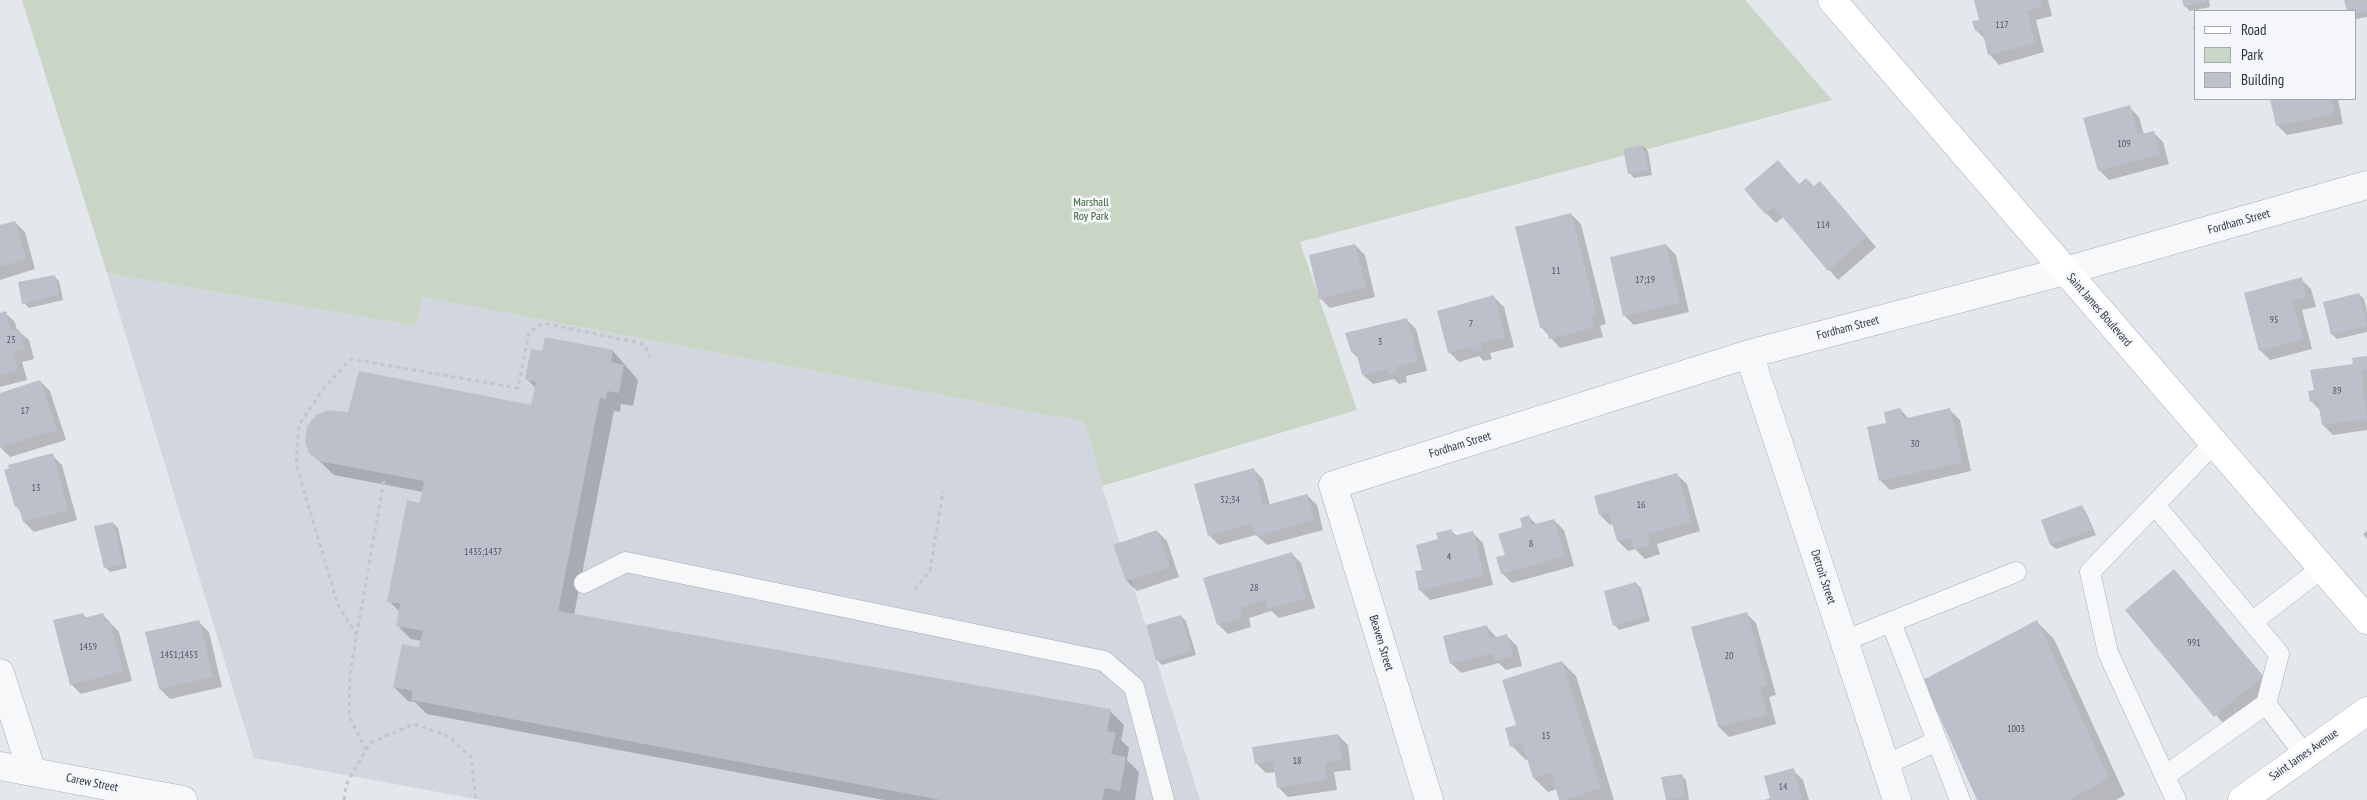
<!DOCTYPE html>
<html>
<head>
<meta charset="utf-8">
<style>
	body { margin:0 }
	#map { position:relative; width:2367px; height:800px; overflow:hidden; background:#e4e7ec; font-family:"PT Sans Narrow",sans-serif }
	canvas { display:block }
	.legend { position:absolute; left:2194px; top:10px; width:162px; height:90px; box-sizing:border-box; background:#f4f6f9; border:1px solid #a4a8b1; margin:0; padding:6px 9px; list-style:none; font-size:15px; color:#2b3445 }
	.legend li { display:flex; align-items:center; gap:10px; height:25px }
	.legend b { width:25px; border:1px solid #a4a8b1 }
</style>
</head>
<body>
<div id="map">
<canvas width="2367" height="800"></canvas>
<ul class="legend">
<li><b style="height:6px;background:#fff"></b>Road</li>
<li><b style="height:14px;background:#c9d6c5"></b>Park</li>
<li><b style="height:14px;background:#bbc0ca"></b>Building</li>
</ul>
</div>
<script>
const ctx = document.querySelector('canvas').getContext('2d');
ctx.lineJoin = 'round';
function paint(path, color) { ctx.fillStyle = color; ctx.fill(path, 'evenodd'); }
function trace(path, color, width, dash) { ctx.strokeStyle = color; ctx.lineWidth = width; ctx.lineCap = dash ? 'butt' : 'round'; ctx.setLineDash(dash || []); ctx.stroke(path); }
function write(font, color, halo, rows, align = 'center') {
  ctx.font = font + ' "PT Sans Narrow",sans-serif'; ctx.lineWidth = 5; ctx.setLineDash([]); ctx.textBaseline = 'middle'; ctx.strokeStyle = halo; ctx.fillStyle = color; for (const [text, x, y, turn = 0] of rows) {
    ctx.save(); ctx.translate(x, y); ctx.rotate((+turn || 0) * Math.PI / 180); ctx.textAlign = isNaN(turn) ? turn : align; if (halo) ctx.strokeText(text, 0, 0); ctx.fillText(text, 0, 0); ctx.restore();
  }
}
paint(new Path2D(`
	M107,273L417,326L422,297L1085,422L1102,486L1200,800H481L254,758Z`), '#d2d6de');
paint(new Path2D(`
	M22,0H1745L1832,100L1300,242L1357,410L1102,486L1085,422L422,297L417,326L107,273Z`), '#c9d6c5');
paint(new Path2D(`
	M1975,0H2048L2052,16L2036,20L2044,52L1999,65L1990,55L1986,40L1976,30L1980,20Z
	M2184,0H2209L2210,7L2190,11L2185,6Z
	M2346,0H2367V17L2356,19V11H2348Z
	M2196,25V37L2193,26Z
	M2272,99H2338L2343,124L2287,135L2277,125Z
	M2129,107L2139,117L2144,135L2153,132L2163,142L2169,164L2109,180L2099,170Z
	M1643,146L1648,151L1652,175L1634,178L1630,173Z
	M1800,185L1829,193L1876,247L1838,280L1783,217L1776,223L1766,213Z
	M1571,214L1581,224L1606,324L1600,326L1603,337L1560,348L1541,327Z
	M15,222L25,232L35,269L0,280V227Z
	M1355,245L1365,255L1375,297L1330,308L1320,298Z
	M1666,245L1676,255L1689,312L1634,325L1624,315Z
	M54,276L59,281L63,300L29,308L24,303Z
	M2301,279L2311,289L2316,307L2302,310L2312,349L2270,360L2260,350Z
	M2359,294L2364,299L2367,312V332L2337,339L2332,334Z
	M1494,297L1504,307L1514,347L1490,353L1492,359L1484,361L1479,356L1459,362L1449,352Z
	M5,313L15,322L17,330L29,340L34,359L22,362L27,380L0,387V314Z
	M1406,319L1416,329L1427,371L1406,376L1407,382L1399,384L1394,379L1373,384L1363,375L1360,360L1352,352Z
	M613,351L638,380L633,406L621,404L620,412L614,411L574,615L1110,711L1124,725L1121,740L1129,748L1127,760L1139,772L1135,800H884L427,714L415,702L408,701L394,687L420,648L422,641L411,639L397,625L400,612L389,601L423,492L334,475L310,452L306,434L311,421L328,412L349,413L532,407L536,388L527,379L543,353Z
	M2367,358V430L2333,435L2323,425L2321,411L2311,401L2315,391Z
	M40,381L50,391L66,440L10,457L0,447V394Z
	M1900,409L1909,419L1950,410L1960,420L1971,471L1890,490L1880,480L1887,424Z
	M52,455L62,465L77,520L34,532L24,522L21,512L16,506Z
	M1253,469L1263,479L1270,505L1307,495L1317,505L1323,530L1267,545L1256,535L1219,545L1209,535Z
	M1677,475L1687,484L1700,531L1657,544L1660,554L1645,559L1635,549L1628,551L1618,541L1614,524L1610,525L1600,515Z
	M2082,507L2086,512L2096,535L2056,549L2051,545L2043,521Z
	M1529,517L1537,525L1554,520L1564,530L1574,566L1512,583L1502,573L1506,556Z
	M113,523L118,528L127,568L110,572L105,567Z
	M1157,531L1167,541L1179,577L1137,591L1127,581L1115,545Z
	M1451,531L1457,536L1473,533L1483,543L1493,585L1430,600L1420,590L1423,571L1440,540Z
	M2367,531V539L2363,534Z
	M1291,553L1301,563L1315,608L1279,618L1271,611L1249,618L1251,627L1228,634L1218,624Z
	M2174,571L2276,691L2229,730L2126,610Z
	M1636,583L1641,588L1650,621L1619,630L1615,625Z
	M1746,613L1756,623L1776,695L1769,697L1776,724L1729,737L1719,727L1692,628Z
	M83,614L87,619L103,615L119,632L132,681L81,694L71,684Z
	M1181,616L1186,621L1196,655L1162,665L1157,660Z
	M199,622L209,632L222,687L170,699L160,689Z
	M2037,622L2054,639L2125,795L2116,800H1978Z
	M1486,626L1497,638L1507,636L1517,646L1522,666L1506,670L1499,663L1461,673L1451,663Z
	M1562,662L1576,676L1614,800H1561L1557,789L1548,792L1534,778L1528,759L1526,760L1512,746L1517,726Z
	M1338,735L1348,745L1351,770L1334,772L1337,790L1288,797L1278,787L1276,772L1266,773L1256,763Z
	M1793,770L1803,780L1809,800H1767L1772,799Z
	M1681,775L1686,780L1689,800H1667L1663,778Z`), '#0003');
paint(new Path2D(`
	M1974,0H2041L2043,6L2027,11L2035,43L1988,55L1982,29L1975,31L1972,21L1979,20Z
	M2182,0H2205L2206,2L2184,7Z
	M2344,0H2367V11L2356,13V11H2347Z
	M2270,99H2331L2334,114L2276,126Z
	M2130,105L2138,135L2154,131L2160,154L2098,171L2083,118Z
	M1643,145L1648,170L1628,174L1623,149Z
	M1778,160L1799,184L1806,178L1814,186L1820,181L1867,236L1828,271L1774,207L1765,214L1744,189Z
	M1571,213L1597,315L1591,316L1594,327L1549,339L1546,326L1540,328L1515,227Z
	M15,221L26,259L0,267V225Z
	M1355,244L1366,287L1319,299L1309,255Z
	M1666,244L1680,303L1623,316L1610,257Z
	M55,275L59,295L22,304L18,282Z
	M2302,277L2306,297L2292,301L2303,339L2259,351L2244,293Z
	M2359,293L2367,326L2331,335L2323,302Z
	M1494,295L1505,337L1481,343L1482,349L1473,352L1472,346L1448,353L1437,311Z
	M6,311L11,331L19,329L25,349L13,352L18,370L0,375V313Z
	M1407,318L1418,361L1396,367L1398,372L1388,375L1387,369L1362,375L1356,351L1351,352L1345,333Z
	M545,337L613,350L611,362L624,365L619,393L607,391L606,399L600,398L558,611L1111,709L1107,731L1116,733L1111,754L1126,757L1120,791L1105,788L1102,800H941L411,700L413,691L393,687L402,644L419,647L423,631L396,626L400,604L387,602L407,500L420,503L424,481L319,461L309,453L305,441L307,427L316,415L328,410L348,412L359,371L531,405L536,382L525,379L531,349L542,351Z
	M2367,356V370H2361L2367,419L2322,425L2318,401L2310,402L2308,391L2314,390L2310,370L2353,364L2352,358Z
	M40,380L57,430L0,447V393Z
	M1900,408L1903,419L1950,408L1962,462L1879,481L1867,427L1886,423L1884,412Z
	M53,453L68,510L23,522L18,505L15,507L4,470L9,468L8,465Z
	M1254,468L1263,506L1307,494L1314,520L1256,536L1252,523L1208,536L1194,484Z
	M1677,473L1691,522L1648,534L1651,545L1634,549L1631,538L1617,541L1609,513L1599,515L1594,496Z
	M2082,505L2092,530L2050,545L2041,520Z
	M1529,515L1531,525L1554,519L1565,556L1501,574L1496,557L1505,555L1498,534L1522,527L1520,518Z
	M113,522L123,564L104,568L94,526Z
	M1452,529L1453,536L1473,531L1484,575L1419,591L1415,571L1422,570L1416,545L1438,539L1436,533Z
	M1157,530L1170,567L1126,581L1113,545Z
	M1292,552L1306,598L1268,609L1266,600L1240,608L1242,618L1217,625L1203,578Z
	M2174,569L2263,676L2214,717L2125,610Z
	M1636,582L1646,616L1613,626L1604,591Z
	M1747,612L1767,685L1760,687L1767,714L1718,727L1691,627Z
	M83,613L84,618L103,613L105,622L110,621L123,671L70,685L53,620Z
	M1181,615L1191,651L1156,661L1146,625Z
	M199,620L213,677L159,689L145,632Z
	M2037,620L2109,778L2068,800H1977L1923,680Z
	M1487,625L1490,639L1507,634L1513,656L1495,661L1493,653L1450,664L1443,636Z
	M1562,661L1601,788L1565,800H1559L1551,772L1533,778L1522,743L1510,747L1505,728L1516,725L1502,680Z
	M1338,734L1342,760L1325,763L1327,780L1277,788L1273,761L1255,764L1252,747Z
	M1794,768L1802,800H1764L1770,798L1764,776Z
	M1682,774L1685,797L1666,800L1661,777Z`), '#bbc0ca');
const service = new Path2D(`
	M2155,505L2279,654L2266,704L2305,755
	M584,583L626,562L1104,661L1134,687L1164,800
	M1891,622L2016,572
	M2252,622L2322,568
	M1844,641L1891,622L1960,800
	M1885,765L1937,741
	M2165,776L2266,704
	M2176,800L2108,653L2090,572L2214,443`);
const minor = new Path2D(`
	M1749,354L1897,800
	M0,673L32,772
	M1429,800L1333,485L1749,354L2065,271L2367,185`);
const tertiary = new Path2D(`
	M0,766L183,800`);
const secondary = new Path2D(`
	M2242,800L2367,711`);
const primary = new Path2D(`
	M1832,0L2367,620`);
trace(service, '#a9aeb7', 21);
trace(minor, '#a9aeb7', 29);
trace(tertiary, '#a9aeb7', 29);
trace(secondary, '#a9aeb7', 29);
trace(primary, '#a3abb8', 29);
trace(new Path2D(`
	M915,590L930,570L943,491
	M357,635L338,605L296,464L299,425L323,389L351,359L518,388L529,332L543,323L644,344L650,357
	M366,750L349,716L350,673L384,480
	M344,800L346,785L370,743L414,724L448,736L471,757L476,800`), '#c2c5cb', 3, [4, 4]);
trace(service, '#f7f8fa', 20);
trace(minor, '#f7f8fa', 28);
trace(tertiary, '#f7f8fa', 28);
trace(secondary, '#fff', 28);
trace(primary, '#fff', 28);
write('10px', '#4f5766', null, [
	["117",2002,25],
	["109",2124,144],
	["114",1823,225],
	["11",1556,271],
	["17;19",1645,280],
	["95",2274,320],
	["7",1471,324],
	["23",11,340],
	["3",1380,342],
	["89",2337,391],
	["17",25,411],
	["30",1915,444],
	["13",36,488],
	["32;34",1230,500],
	["16",1641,505],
	["8",1531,544],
	["1435;1437",483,552],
	["4",1449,557],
	["28",1254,588],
	["991",2194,643],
	["1459",88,647],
	["1451;1453",179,655],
	["20",1729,656],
	["1003",2016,729],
	["15",1546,736],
	["18",1297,761],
	["14",1783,787]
]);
write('12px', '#3f6138', '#f4f6f9', [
	["Marshall",1091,203],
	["Roy Park",1091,217]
]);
write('12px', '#2b3445', '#f4f6f9', [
	["Fordham Street",2239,222,-16],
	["Saint James Boulevard",2099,310,49],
	["Fordham Street",1848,328,-15],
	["Fordham Street",1460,445,-17],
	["Detroit Street",1823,577,72],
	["Beaven Street",1381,643,73],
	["Saint James Avenue",2304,755,-35],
	["Carew Street",92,783,11]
]);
</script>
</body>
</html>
